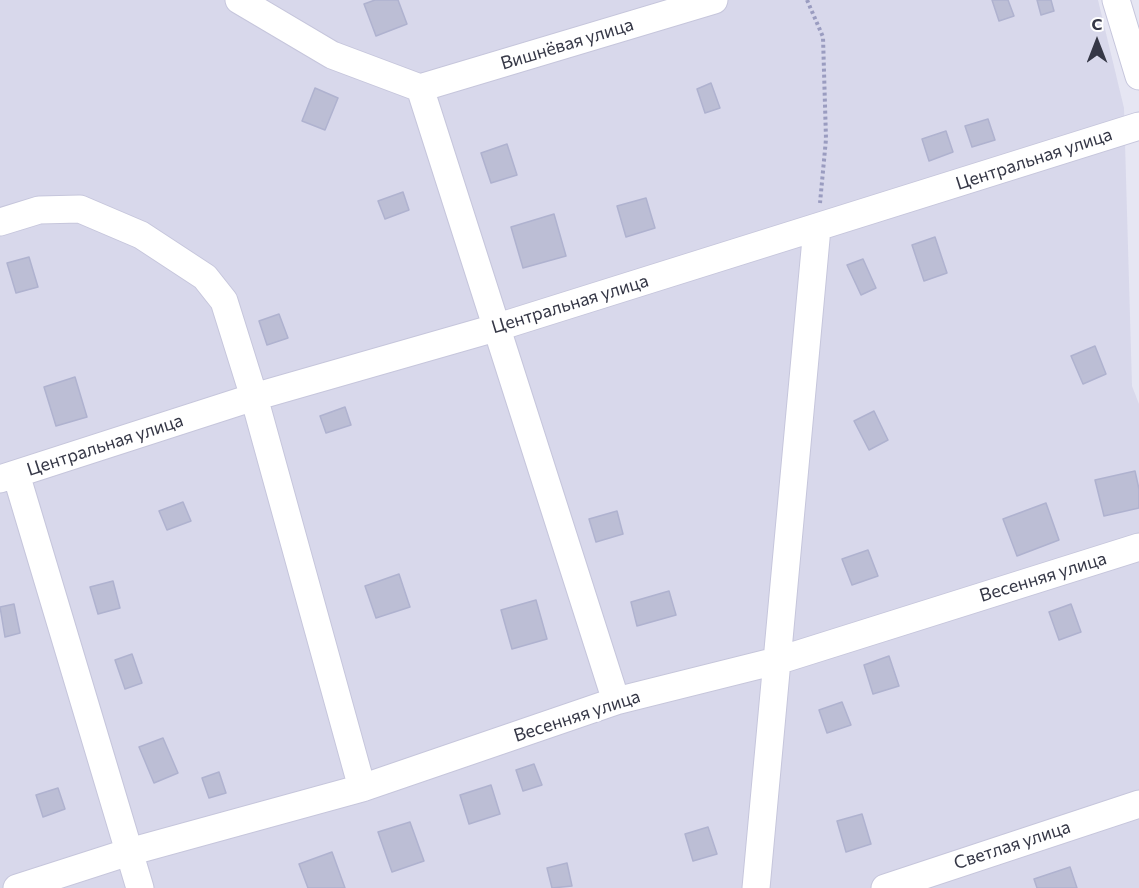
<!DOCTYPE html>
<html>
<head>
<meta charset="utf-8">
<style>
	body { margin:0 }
	#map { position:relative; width:1139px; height:888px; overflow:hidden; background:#e6e6f3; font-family:Commissioner,sans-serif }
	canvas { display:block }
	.north { position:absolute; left:1067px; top:12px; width:60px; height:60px; -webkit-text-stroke:4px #fff; paint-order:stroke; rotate:0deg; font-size:16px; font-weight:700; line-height:24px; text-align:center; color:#353746 }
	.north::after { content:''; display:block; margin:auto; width:21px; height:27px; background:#353746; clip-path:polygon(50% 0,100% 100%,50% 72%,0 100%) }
</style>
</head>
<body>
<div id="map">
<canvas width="1139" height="888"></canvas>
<div class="north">С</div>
</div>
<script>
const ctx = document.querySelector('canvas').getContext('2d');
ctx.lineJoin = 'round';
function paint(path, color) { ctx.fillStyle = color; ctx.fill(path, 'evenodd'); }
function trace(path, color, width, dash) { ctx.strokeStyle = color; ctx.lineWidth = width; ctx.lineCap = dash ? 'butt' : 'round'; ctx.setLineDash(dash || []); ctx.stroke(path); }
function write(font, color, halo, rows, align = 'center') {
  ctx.font = font + ' Commissioner,sans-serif'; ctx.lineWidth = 5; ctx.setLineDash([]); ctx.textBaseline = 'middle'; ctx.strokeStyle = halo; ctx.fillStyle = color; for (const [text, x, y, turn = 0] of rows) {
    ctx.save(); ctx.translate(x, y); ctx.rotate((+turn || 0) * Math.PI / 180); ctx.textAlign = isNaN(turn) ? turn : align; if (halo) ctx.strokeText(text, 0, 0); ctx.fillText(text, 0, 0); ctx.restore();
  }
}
paint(new Path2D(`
	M0,0H1098L1124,108L1132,386L1139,404V888H0Z`), '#d8d8eb');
const building = new Path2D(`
	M375,0H398L407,24L376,36L364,4Z
	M992,0H1008L1014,16L999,21Z
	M1037,0H1051L1054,11L1041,15Z
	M711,83L720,108L705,113L697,89Z
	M315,88L338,98L325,130L302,121Z
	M988,119L995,140L972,147L965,126Z
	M946,131L953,152L929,161L922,139Z
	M507,144L517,175L491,183L481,153Z
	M403,192L409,210L385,219L378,201Z
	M646,198L655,228L626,237L617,206Z
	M554,214L566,256L523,268L511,227Z
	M935,237L947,273L924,281L912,245Z
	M29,257L38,287L16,293L7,263Z
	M863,259L876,288L861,295L847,265Z
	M279,314L288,338L267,345L259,321Z
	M1095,346L1106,374L1083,384L1071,356Z
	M75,377L87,417L56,426L44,387Z
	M345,407L351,425L326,433L320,416Z
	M874,411L888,440L869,450L854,421Z
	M1135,471L1139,489V508L1104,516L1095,480Z
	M183,502L191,521L167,530L159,511Z
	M1046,503L1059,540L1017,556L1003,519Z
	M617,511L623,534L596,542L589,519Z
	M868,550L878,576L852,585L842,559Z
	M399,574L410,607L376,618L365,586Z
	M113,581L120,608L98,614L90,587Z
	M669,591L676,615L637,626L631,602Z
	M536,600L547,639L512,649L501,610Z
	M14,604L20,633L5,637L0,607Z
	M1071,604L1081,632L1059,640L1049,612Z
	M132,654L142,683L125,689L115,660Z
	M889,656L899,686L873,694L864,665Z
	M842,702L851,725L827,733L819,710Z
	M163,738L178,773L154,783L139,747Z
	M534,764L542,785L523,791L516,770Z
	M219,772L226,793L209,798L202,778Z
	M491,785L500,814L469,824L460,795Z
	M58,788L65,809L43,817L36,795Z
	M862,814L871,844L846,852L837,821Z
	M410,822L424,861L392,872L378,832Z
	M708,827L717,854L693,861L685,834Z
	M332,852L345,888H308L299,864Z
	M567,863L572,886L552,888L547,868Z
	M1070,867L1077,888H1037L1034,879Z`);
paint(building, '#bcbed5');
trace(building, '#afb2cf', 1.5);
const minor = new Path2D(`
	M239,0L332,55L420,88L616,701
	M1116,0L1139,76
	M420,88L714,0
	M0,222L39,210L80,209L141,235L205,277L224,301L254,397L362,788
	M16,474L140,888
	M0,479L254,397L495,328L1139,126
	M17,888L129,852L362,788L616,701L780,660L1139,547
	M756,888L817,228
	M885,888L1139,804`);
trace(minor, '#c6c6dc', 29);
trace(new Path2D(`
	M807,0L823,37L826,139L820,203`), '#9a9cc0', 4, [3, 3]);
trace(minor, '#fff', 27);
write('18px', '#353746', '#fff', [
	["Вишнёвая улица",567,44,-17],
	["Центральная улица",1034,159,-18],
	["Центральная улица",570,304,-17],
	["Центральная улица",105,445,-18],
	["Весенняя улица",1043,577,-17],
	["Весенняя улица",577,716,-18],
	["Светлая улица",1012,845,-18]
]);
</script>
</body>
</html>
